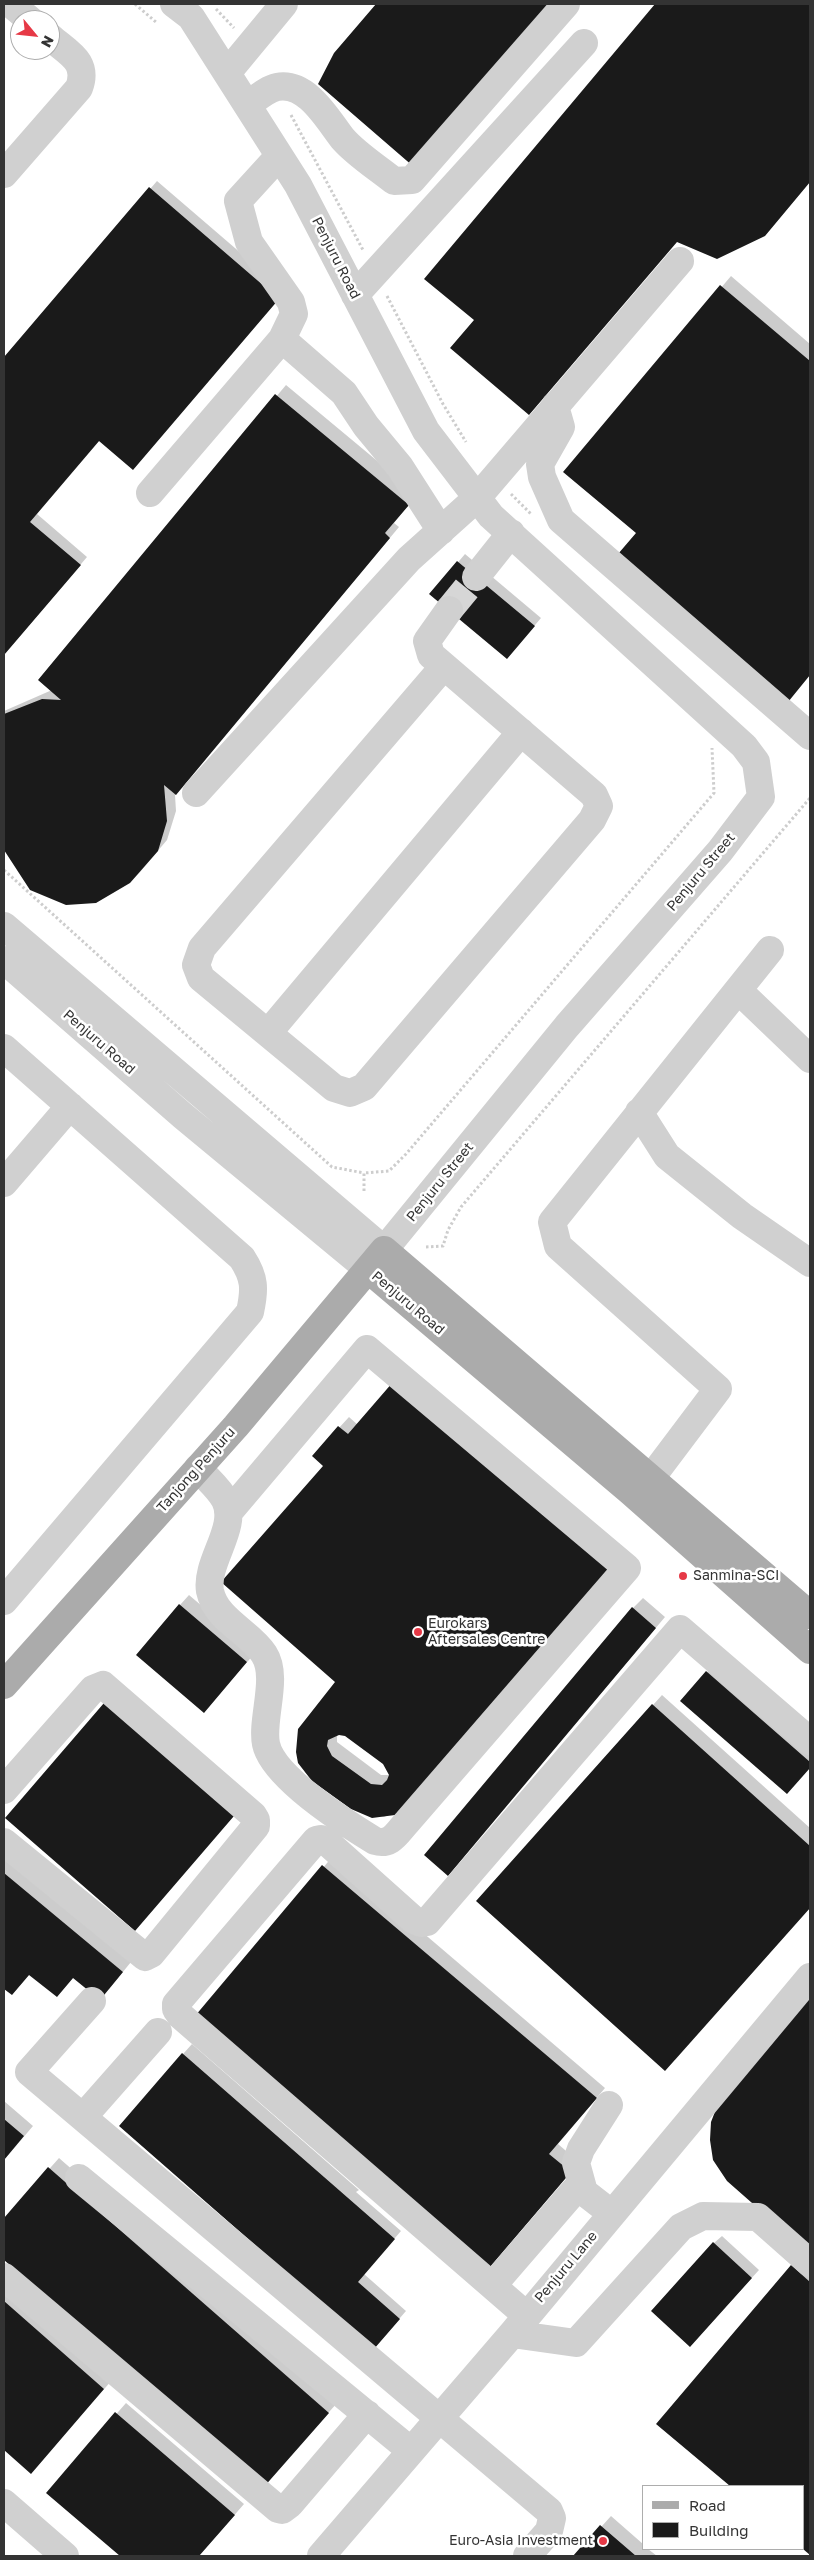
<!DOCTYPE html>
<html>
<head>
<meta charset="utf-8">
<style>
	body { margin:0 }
	#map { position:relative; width:814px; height:2560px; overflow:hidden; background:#fff; font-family:"Golos Text",sans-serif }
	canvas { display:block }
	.frame { position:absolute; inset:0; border:5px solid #333; pointer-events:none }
	.legend { position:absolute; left:642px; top:2485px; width:162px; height:65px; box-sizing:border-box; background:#fff; border:1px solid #adadad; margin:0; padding:6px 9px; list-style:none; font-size:15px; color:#333 }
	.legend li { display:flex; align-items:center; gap:10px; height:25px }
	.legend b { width:25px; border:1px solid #adadad }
	.north { position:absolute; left:10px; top:10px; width:50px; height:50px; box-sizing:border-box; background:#fff; border:1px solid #adadad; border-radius:50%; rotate:118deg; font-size:14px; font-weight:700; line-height:20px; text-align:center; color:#333 }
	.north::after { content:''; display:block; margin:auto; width:18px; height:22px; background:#e63946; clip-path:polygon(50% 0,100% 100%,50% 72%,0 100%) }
</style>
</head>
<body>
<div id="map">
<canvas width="814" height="2560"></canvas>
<div class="frame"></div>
<ul class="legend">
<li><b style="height:6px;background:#ababab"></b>Road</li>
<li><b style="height:14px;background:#1a1a1a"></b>Building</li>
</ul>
<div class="north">N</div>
</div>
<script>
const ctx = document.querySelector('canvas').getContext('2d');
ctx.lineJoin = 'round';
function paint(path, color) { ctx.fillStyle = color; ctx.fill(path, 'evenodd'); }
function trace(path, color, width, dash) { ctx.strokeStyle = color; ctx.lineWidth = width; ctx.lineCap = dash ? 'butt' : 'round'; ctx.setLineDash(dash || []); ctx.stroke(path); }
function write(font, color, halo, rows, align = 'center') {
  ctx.font = font + ' "Golos Text",sans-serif'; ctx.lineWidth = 5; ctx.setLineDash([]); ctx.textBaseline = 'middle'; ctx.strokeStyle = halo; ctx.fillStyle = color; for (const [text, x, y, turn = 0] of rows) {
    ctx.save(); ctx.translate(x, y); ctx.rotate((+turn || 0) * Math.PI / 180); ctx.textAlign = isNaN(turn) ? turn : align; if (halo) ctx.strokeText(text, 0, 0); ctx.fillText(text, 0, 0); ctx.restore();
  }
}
paint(new Path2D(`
	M378,4H554L335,54Z
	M657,4H810V182L772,227L677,240L529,414L475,320L426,279Z
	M157,181L285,291L100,440L37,514L87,557L4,655V359Z
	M731,276L810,344V675L793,695L637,533L565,472Z
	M286,385L417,494L394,523L399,527L175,795L176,811L167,840L140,872L130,882L31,889L4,847V711L52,690L39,679Z
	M465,554L541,618L507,658L431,594Z
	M349,1417L358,1425L404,1808L384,1817L361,1813L313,1780L305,1772L297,1752L337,1681L325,1466L313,1456ZM337,1734L345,1735L384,1763L391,1775H381L337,1742Z
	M189,1595L256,1652L204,1711L180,1605Z
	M643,1598L665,1617L457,1864L633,1608Z
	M715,1665L810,1748V1767L794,1785L707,1672Z
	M662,1695L810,1828V1908L675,2060L653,1705Z
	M4,1855L131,1962L109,1989L74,1977L57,1996L30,1974L12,1994L4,1987Z
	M333,1856L605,2088L558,2144L579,2162L490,2265L197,2016Z
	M810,2000V2253L719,2104Z
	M192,2044L359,2190L356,2192L401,2231L364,2274L406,2311L381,2340L183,2054Z
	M4,2101L33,2126L4,2160Z
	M59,2158L338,2402L263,2486L4,2259V2220Z
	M722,2236L759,2270L697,2338L714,2243Z
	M801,2256L810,2264V2553L803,2547V2486H731L658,2424Z
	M4,2283L113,2379L31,2472L4,2449Z
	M126,2403L244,2504L199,2556H122L47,2493Z
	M611,2516L643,2544V2549H648L657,2556H575Z`), '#0003');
paint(new Path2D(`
	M376,4H554L414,167L318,84L334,53Z
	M655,4H810V182L765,236L717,259L677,242L529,415L450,348L474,320L424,279Z
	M149,187L279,299L133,470L99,441L30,522L81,565L4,655V357Z
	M720,285L810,361V675L784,707L612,561L636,533L563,472Z
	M275,394L409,505L385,533L390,538L176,795L164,785L167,821L158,851L130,883L96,903L66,905L30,890L4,850V714L42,699L61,700L38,680Z
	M457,561L535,626L507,659L429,594Z
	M393,1382L611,1570L405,1809L395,1815L372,1818L351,1809L312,1781L298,1763L296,1752L298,1729L335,1682L221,1582L323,1466L312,1456L338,1426L348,1434ZM339,1735L345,1736L383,1764L389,1775L387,1780L382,1785L371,1784L332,1756L327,1746L328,1740Z
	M179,1604L247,1662L204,1713L136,1655Z
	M632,1607L656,1628L448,1876L424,1855Z
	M706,1671L810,1762V1768L787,1794L680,1701Z
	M104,1703L234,1816L135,1931L5,1818Z
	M652,1704L810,1846V1908L665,2071L476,1901Z
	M322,1865L597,2098L549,2154L571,2172L490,2267L195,2016Z
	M4,1873L123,1972L100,2000L73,1978L57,1997L29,1975L12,1995L4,1989Z
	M810,1996V2254L727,2181L713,2160L710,2140L711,2122L718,2104Z
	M182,2053L395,2239L358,2282L400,2319L374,2349L119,2126Z
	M4,2119L24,2136L4,2160Z
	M48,2167L329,2413L263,2488L4,2260V2218Z
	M713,2242L752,2278L690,2347L651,2311Z
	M791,2265L810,2282V2555L803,2549V2486H730L656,2424Z
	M4,2301L104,2389L31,2474L4,2450Z
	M115,2412L235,2515L199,2556H120L46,2493Z
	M600,2525L636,2556H573Z`), '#1a1a1a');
trace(new Path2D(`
	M449,610L476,577`), '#d6d6d6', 28, [28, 14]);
trace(new Path2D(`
	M135,4L157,23
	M216,9L234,28
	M291,115L363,250
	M387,296L443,404L466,442
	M511,494L531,514
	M4,870L332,1167L364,1173
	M364,1191V1173L389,1171L406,1154L714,793L712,748
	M426,1247L443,1246L448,1230L461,1207L810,798`), '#cdcdcd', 3, [2.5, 2.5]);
trace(new Path2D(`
	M11,4L30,20
	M227,73L284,4
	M247,105C256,99 267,89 277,87C307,81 328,120 343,139C357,155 378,168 394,181L412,180L566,4
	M4,174L79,88C89,61 68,53 50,37
	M355,295L584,43
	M282,339L344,393L366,426L400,467L441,531
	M555,406L561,427L540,464L542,477L561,520L810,736
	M150,493L282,339L294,314L291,302L249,242L238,201L279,156
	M476,577L511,533
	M444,666L202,948L196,965L201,978L334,1088L350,1093L364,1087L592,820L599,806L594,795L444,666L431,655L427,641L449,610
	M196,793L409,559L477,498L680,261
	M4,926L384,1250L567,1026L720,851L761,797L756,762L744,746L491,516L426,431L298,185L191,17L174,4
	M4,960L183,1116L369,1270
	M738,990L810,1059
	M268,1033L521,732
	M4,1048L242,1258C255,1278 255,1289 250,1312L4,1601
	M639,1112L667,1156L742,1216L810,1263
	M4,1183L70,1106
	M198,1468C206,1478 219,1488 225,1500C239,1527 205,1562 210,1591C216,1620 250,1632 264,1654C279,1677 261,1719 266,1744C273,1778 347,1824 375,1841C391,1846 397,1833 407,1822L627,1568L367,1349L229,1512
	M651,1478L718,1389L558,1246L552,1222L770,950
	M4,1790L93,1689L103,1685L253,1815L256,1820V1826L151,1954L145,1957L4,1842
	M92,2001L29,2072L549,2511L552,2518L549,2531L527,2556
	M83,2117L158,2032
	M79,2178L410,2450
	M584,2192L576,2163L581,2149L609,2105
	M4,2277L278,2509L282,2510L290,2504L367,2414
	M493,2285L575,2190L584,2192L611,2213
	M526,2315L181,2016L176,2009V2004L316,1840L321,1839L329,1844L414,1920L421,1923L427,1922L680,1629L810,1741
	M512,2334L576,2343L681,2227L703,2216L758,2217L810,2263
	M4,2503L65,2556
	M321,2556L512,2334L810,1977`), '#d0d0d0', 28);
trace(new Path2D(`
	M369,1270L630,1491L810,1650
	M4,1685L236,1426L384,1250L810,1615`), '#ababab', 28);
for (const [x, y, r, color] of [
	[683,1576,5,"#e63946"],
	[418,1632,5,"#e63946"],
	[603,2541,5,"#e63946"]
]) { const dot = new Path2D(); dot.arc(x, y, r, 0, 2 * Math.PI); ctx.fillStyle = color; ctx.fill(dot); trace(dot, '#fff', 2); }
write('14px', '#333', '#fff', [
	["Penjuru Road",336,258,63],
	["Penjuru Street",701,872,-50],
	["Penjuru Road",99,1042,41],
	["Penjuru Street",440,1182,-51],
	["Penjuru Road",408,1303,40],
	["Tanjong Penjuru",196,1470,-48],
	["Penjuru Lane",566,2267,-50]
]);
write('14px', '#333', '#fff', [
	["Sanmina-SCI",693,1576],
	["Eurokars",428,1624],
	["Aftersales Centre",428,1640],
	["Euro-Asia Investment",593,2541,"right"]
], 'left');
</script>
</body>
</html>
